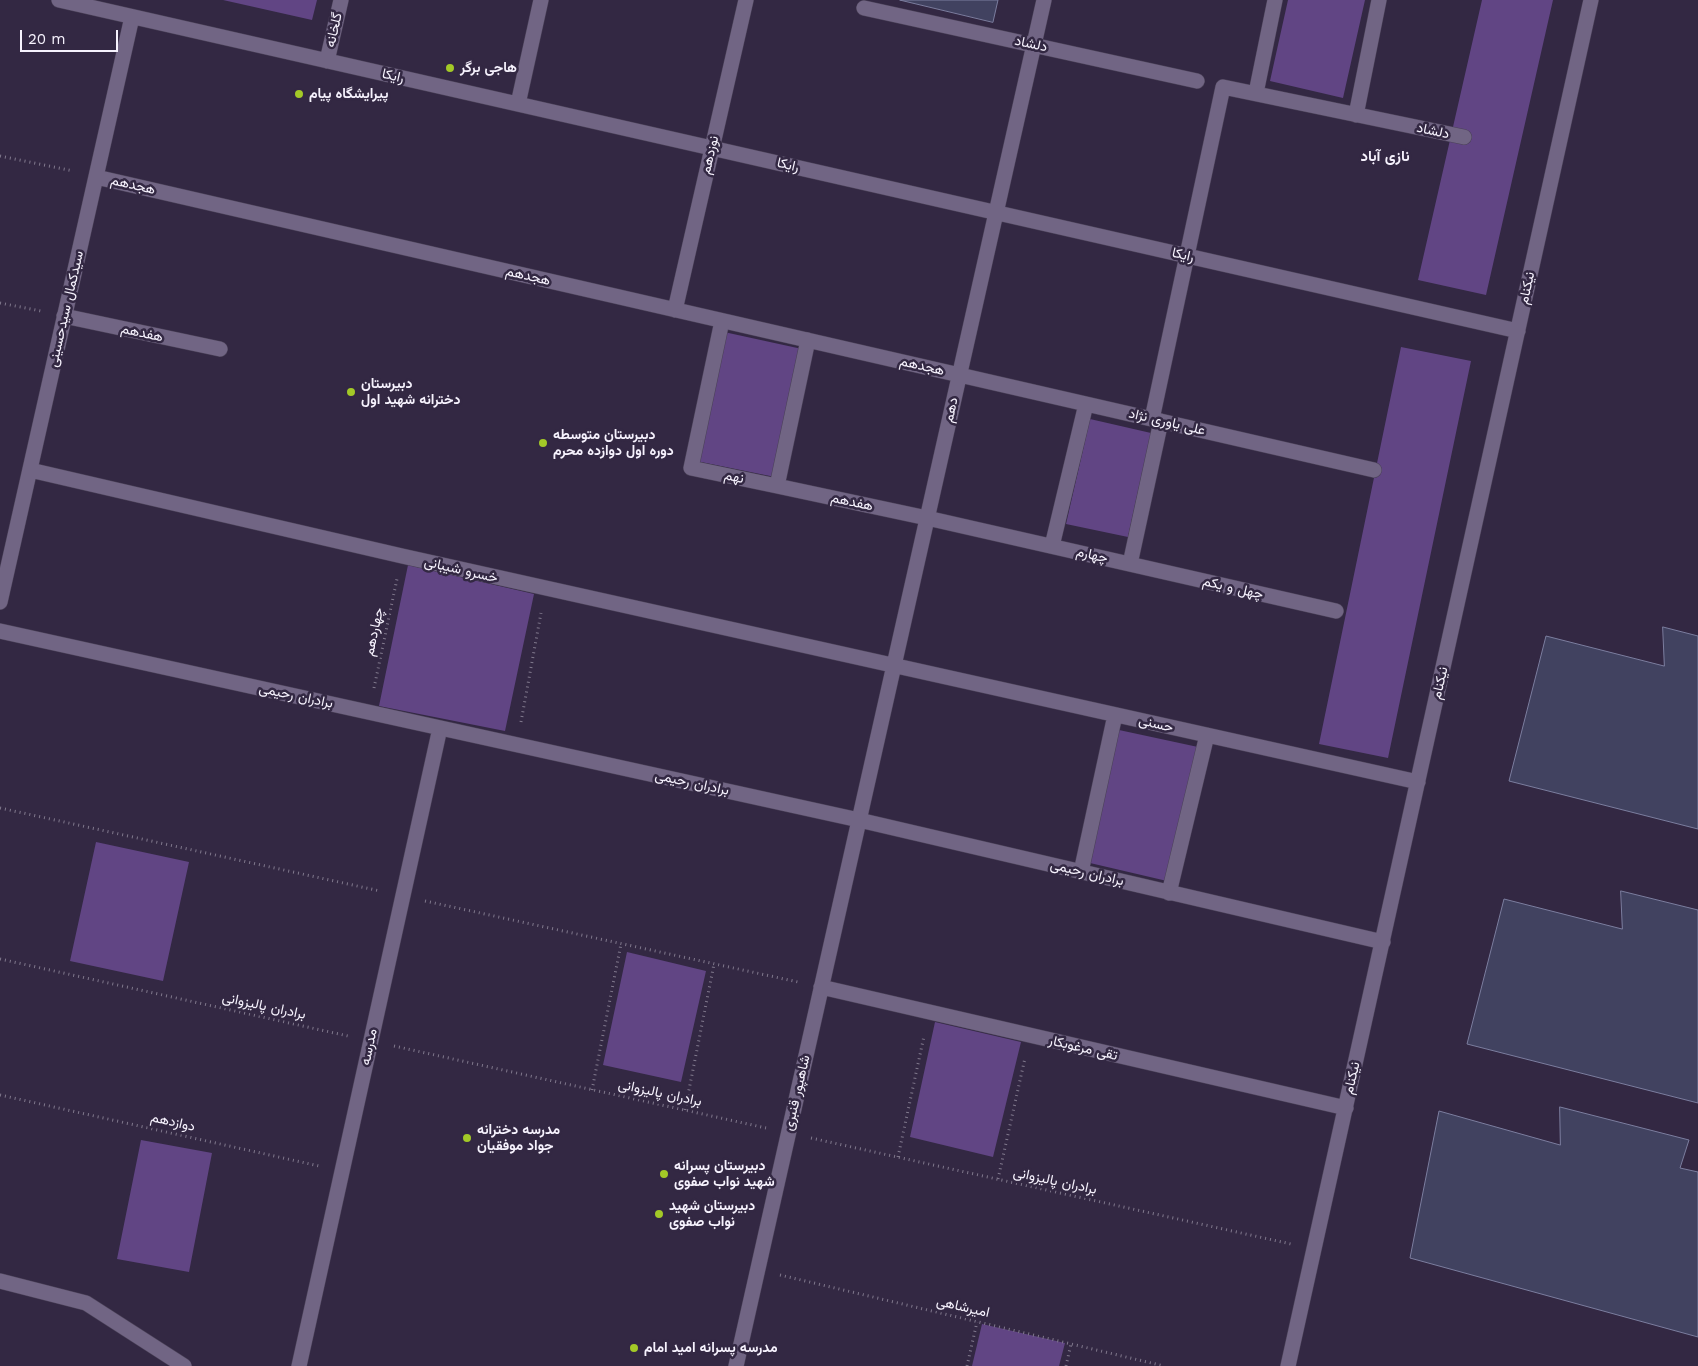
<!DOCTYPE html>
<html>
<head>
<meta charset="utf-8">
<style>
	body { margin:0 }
	#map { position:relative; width:1698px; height:1366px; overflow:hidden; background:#332843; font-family:"Work Sans",sans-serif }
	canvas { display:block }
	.scale { position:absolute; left:20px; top:30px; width:98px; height:22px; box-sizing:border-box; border:2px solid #f6f2fd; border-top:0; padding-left:6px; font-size:15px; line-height:18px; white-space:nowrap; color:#f6f2fd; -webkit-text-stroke:4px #332843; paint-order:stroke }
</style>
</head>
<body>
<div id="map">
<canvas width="1698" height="1366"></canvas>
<div class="scale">20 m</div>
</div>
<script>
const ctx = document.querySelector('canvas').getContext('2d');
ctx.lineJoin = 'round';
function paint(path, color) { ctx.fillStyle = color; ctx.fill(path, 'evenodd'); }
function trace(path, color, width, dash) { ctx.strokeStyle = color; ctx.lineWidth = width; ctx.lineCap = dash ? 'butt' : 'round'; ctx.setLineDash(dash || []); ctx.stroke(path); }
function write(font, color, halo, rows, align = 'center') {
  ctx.font = font + ' "Work Sans",Vazirmatn,sans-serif'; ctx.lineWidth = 5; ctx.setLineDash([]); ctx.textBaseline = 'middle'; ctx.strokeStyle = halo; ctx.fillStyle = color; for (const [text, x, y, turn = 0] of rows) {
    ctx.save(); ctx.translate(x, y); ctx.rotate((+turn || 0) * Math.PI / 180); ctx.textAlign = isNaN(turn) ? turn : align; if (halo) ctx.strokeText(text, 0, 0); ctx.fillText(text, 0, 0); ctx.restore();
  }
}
paint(new Path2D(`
	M223,0H317L312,20Z
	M1288,0H1365L1343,98L1270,81Z
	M1482,0H1553L1486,295L1418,280Z
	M724,332L802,349L775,477L696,461Z
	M1401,347L1471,361L1388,758L1319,744Z
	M1090,419L1151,433L1128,537L1066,524Z
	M408,565L534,594L505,731L379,706Z
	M1119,730L1198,747L1167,881L1090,863Z
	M96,842L189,862L163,981L70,961Z
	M627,952L706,971L681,1082L603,1065Z
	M935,1022L1021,1042L993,1157L910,1137Z
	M141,1140L212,1153L189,1272L117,1259Z
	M982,1324L1065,1343L1059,1366H972Z`), '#614584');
const building = new Path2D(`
	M900,0H998L993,22Z
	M1663,627L1698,636V829L1509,781L1546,636L1664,666Z
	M1621,891L1698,910V1103L1467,1044L1504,899L1622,929Z
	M1560,1107L1689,1140L1680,1168L1698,1172V1337L1410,1258L1439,1111L1560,1145Z`);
paint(building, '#414260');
trace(building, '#7c7e9f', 1);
const minor = new Path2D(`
	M59,0L1518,331
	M864,8L1197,81
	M327,61L341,0
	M1256,93L1275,0
	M518,104L541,0
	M1356,115L1379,0
	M96,177L1374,470
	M675,310L746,0
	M64,316L220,349
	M722,321L691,468L777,486L808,340
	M1152,419L1223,87L1464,137
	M30,470L402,556L1418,782
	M777,486L927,518L1336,611
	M1052,546L1086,404
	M1130,564L1161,421
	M0,602L132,17
	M0,631L859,820L1383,942
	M1081,872L1115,715
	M1169,893L1207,735
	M821,987L1346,1108
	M0,1281L86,1303L184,1366
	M299,1366L440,728
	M736,1366L1044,0
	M1288,1366L1591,0`);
trace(minor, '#4b4258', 16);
trace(new Path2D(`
	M0,156L73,171
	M0,303L41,311
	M374,688L397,579
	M521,722L541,613
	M0,808L380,891
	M425,901L798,982
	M0,959L348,1036
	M394,1046L766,1128
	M592,1090L621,944
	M0,1095L319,1166
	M685,1110L714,964
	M811,1138L1291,1244
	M898,1157L924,1036
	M998,1179L1025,1058
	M780,1275L1164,1366
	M967,1366L977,1322
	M1066,1366L1071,1344`), '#81798d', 3, [1, 4]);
trace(minor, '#716584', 15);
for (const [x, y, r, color] of [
	[450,68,5,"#a3c927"],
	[299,94,5,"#a3c927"],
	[351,392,5,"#a3c927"],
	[543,443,5,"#a3c927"],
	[467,1138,5,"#a3c927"],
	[664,1174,5,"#a3c927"],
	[659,1214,5,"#a3c927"],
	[634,1348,5,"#a3c927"]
]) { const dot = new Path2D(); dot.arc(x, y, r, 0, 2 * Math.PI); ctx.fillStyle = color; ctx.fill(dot); trace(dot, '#332843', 2); }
write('14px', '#f6f2fd', '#332843', [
	["گلخانه",334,30,-77],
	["دلشاد",1031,44,12],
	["رایکا",393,76,13],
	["دلشاد",1433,131,12],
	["نوزدهم",710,155,-77],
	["رایکا",788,165,13],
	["هجدهم",133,185,13],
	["رایکا",1183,255,13],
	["هجدهم",528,276,13],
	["نیکنام",1527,288,-78],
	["سیدکمال سیدحسینی",66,309,-77],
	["هفدهم",142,333,12],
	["هجدهم",922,366,13],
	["دهم",951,410,-77],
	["علی یاوری نژاد",1167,422,13],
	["نهم",734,477,12],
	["هفدهم",852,502,12],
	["چهارم",1092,555,13],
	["خسرو شیبانی",461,570,13],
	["چهل و یکم",1233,588,13],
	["چهاردهم",374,632,-78],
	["نیکنام",1440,683,-77],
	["برادران رحیمی",296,696,12],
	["حسنی",1156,724,13],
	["برادران رحیمی",692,783,12],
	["برادران رحیمی",1087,873,13],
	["برادران پالیزوانی",264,1006,12],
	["مدرسه",369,1047,-78],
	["تقی مرغوبکار",1083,1048,13],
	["نیکنام",1352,1078,-77],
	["برادران پالیزوانی",660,1093,12],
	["شاهپور قنبری",797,1093,-77],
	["دوازدهم",173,1122,13],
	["برادران پالیزوانی",1055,1181,12],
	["امیرشاهی",963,1307,13]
]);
write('bold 14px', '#f6f2fd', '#332843', [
	["هاجی برگر",460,68],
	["پیرایشگاه پیام",309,94],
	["دبيرستان",361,384],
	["دخترانه شهید اول",361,400],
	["دبیرستان متوسطه",553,435],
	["دوره اول دوازده محرم",553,451],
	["مدرسه دخترانه",477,1130],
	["جواد موفقیان",477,1146],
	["دبیرستان پسرانه",674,1166],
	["شهید نواب صفوی",674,1182],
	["دبیرستان شهید",669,1206],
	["نواب صفوی",669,1222],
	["مدرسه پسرانه امید امام",644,1348]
], 'left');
write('bold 15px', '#f6f2fd', '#332843', [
	["نازی آباد",1385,157]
]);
</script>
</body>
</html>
